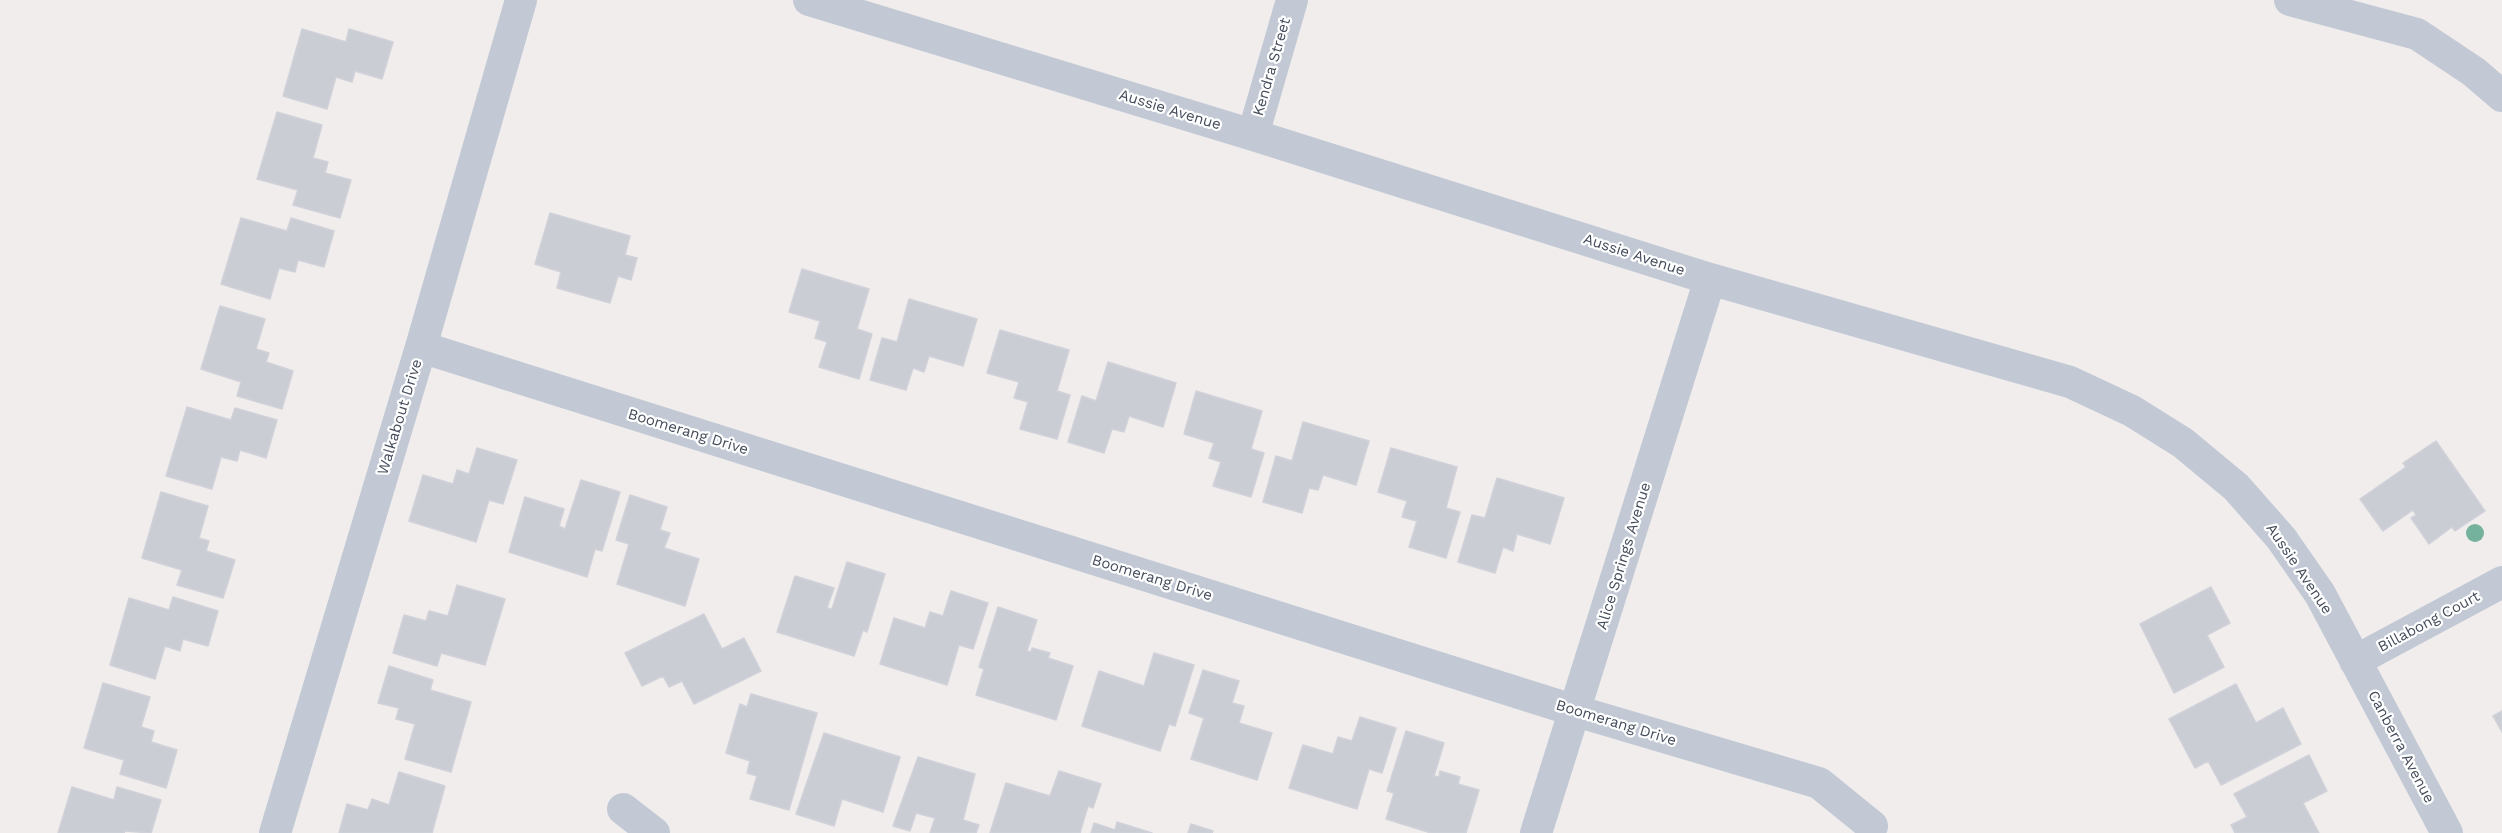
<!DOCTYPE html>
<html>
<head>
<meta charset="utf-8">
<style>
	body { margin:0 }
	canvas { display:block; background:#f0edec }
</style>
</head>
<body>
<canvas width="2502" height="833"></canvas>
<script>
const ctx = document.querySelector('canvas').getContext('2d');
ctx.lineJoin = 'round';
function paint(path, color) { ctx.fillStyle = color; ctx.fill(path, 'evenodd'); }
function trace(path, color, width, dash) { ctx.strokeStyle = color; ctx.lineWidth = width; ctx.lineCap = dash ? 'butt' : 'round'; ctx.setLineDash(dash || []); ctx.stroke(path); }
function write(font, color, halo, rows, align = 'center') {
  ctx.font = font + ' "Work Sans",sans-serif'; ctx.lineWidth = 4.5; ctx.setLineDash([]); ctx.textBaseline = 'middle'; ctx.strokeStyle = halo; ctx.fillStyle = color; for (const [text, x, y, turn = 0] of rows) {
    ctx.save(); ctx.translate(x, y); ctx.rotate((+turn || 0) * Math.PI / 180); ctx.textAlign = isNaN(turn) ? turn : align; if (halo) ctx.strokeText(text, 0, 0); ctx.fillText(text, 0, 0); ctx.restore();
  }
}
const building = new Path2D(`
	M302,29L346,42L349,29L393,42L382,79L355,71L352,82L336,77L327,109L283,96Z
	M277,112L322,125L313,158L328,162L325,173L351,180L340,218L293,205L298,190L257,179Z
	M550,213L630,236L625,255L637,258L631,280L618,276L610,303L557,288L561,272L535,264Z
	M241,218L287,231L291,218L334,231L324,267L298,260L295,272L279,268L270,299L221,284Z
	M802,269L869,289L857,329L872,334L859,379L819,367L827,342L815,338L820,321L789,312Z
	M909,299L977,319L963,366L929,356L924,372L913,368L906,390L870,380L882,338L897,342Z
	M220,306L265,319L256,349L269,353L266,362L293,371L282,409L237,396L241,382L201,369Z
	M1000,330L1069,350L1057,391L1070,395L1057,439L1020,429L1028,402L1014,398L1019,382L987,373Z
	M1108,362L1176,383L1163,427L1129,416L1124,432L1112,429L1104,453L1068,442L1082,396L1096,401Z
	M1196,391L1262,411L1251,449L1264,453L1251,497L1213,486L1221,462L1209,458L1214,443L1184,434Z
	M187,407L231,420L235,408L277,420L266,458L240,450L237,461L221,457L212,489L166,476Z
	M1303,422L1369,441L1356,485L1323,475L1318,490L1309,488L1302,513L1263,502L1276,456L1292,461Z
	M2436,441L2485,511L2455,531L2452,527L2429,544L2411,518L2416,515L2413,510L2383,531L2360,499L2406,467L2403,463Z
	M477,448L517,460L503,504L489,500L476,542L409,521L423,475L453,484L457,470L469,474Z
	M1391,448L1457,467L1446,508L1460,512L1446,558L1409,547L1417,521L1402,517L1407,501L1378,492Z
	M1497,478L1564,498L1550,544L1517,534L1513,551L1503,547L1495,573L1458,562L1472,515L1485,518Z
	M581,480L620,492L602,551L595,549L587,577L509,552L525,497L564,509L559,526L565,529Z
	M161,492L208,506L199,538L209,541L206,551L235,560L223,598L177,585L182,570L142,558Z
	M630,495L667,507L660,530L670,533L664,548L699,559L685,606L617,584L629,544L616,540Z
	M847,562L885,574L867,632L863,630L854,656L777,632L795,576L834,588L827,608L832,609Z
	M457,585L505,599L485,665L441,653L437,666L393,653L404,615L426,621L429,611L448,616Z
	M2211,587L2230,623L2207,635L2224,667L2174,693L2140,624Z
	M951,591L988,603L973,649L959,645L947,685L880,664L894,618L925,628L930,612L943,616Z
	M173,597L218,611L208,646L183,639L180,651L165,646L155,679L110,665L129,598L169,610Z
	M998,607L1037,620L1027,651L1031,652L1032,648L1050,653L1048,658L1073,666L1056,720L976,695L984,669L979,667Z
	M704,614L722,649L744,638L761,671L694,704L682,681L669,687L663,676L642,686L625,653Z
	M1154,653L1194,665L1175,726L1169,724L1160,751L1082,726L1099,671L1144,686Z
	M389,666L433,680L430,690L471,702L451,772L405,759L415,724L396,719L399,708L378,703Z
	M1203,670L1239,681L1232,703L1244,706L1239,723L1272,733L1257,780L1191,759L1204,718L1189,713Z
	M103,683L150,697L141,727L154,731L151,742L177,750L166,788L120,774L124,760L84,748Z
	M2236,684L2256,723L2283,708L2301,744L2221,785L2208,761L2195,768L2169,719Z
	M751,694L817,713L789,810L750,799L757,776L747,773L750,761L726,753L740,704L747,707Z
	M2502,711V732L2493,716Z
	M1360,717L1396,728L1382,773L1369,769L1357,809L1289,788L1303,745L1333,754L1338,737L1352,741Z
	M1406,731L1444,743L1434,776L1439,777L1440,771L1460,777L1458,784L1479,790L1466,833H1431L1386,819L1394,793L1387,791Z
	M824,733L900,757L883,812L842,799L834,826L796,814Z
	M2309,755L2327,791L2303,803L2319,833H2235L2231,825L2247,817L2234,794Z
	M918,757L975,774L963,820L979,825L976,833H930L935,818L916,813L910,831L893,826Z
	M1059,771L1101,784L1093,808L1088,806L1080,833H990L1006,783L1050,796Z
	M399,772L445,786L432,833H339L347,804L368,810L372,799L389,805Z
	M72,787L114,800L117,787L161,800L151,833L125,831L124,833H58Z
	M1117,822L1152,833H1091L1094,823L1115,830Z
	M1191,824L1213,831L1212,833H1188Z`);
paint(building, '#cbcdd5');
trace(building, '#d0d1d9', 1.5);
trace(new Path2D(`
	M809,0L1253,135L1710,279L2070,382L2132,411L2183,443L2236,487L2281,538L2320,594L2447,833
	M2290,0L2417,34L2474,72L2502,96
	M1253,135L1292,0
	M421,347L1576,711L1819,783L1872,826
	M2355,661L2502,582
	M623,809L654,833
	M275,833L421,347L521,0
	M1536,833L1710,279`), '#c2c9d5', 32);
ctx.fillStyle = '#75b29e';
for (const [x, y] of [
	[2475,533]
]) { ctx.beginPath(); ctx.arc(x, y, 9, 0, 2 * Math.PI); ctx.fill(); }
write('15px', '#444c5b', '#fff', [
	["Kendra Street",1272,67,-74],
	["Aussie Avenue",1170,110,17],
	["Aussie Avenue",1634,255,18],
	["Walkabout Drive",400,417,-73],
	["Boomerang Drive",688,432,17],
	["Alice Springs Avenue",1624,556,-73],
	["Aussie Avenue",2299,569,56],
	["Boomerang Drive",1152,578,17],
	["Billabong Court",2429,622,-28],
	["Boomerang Drive",1616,723,17],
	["Canberra Avenue",2401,747,62]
]);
</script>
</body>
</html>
